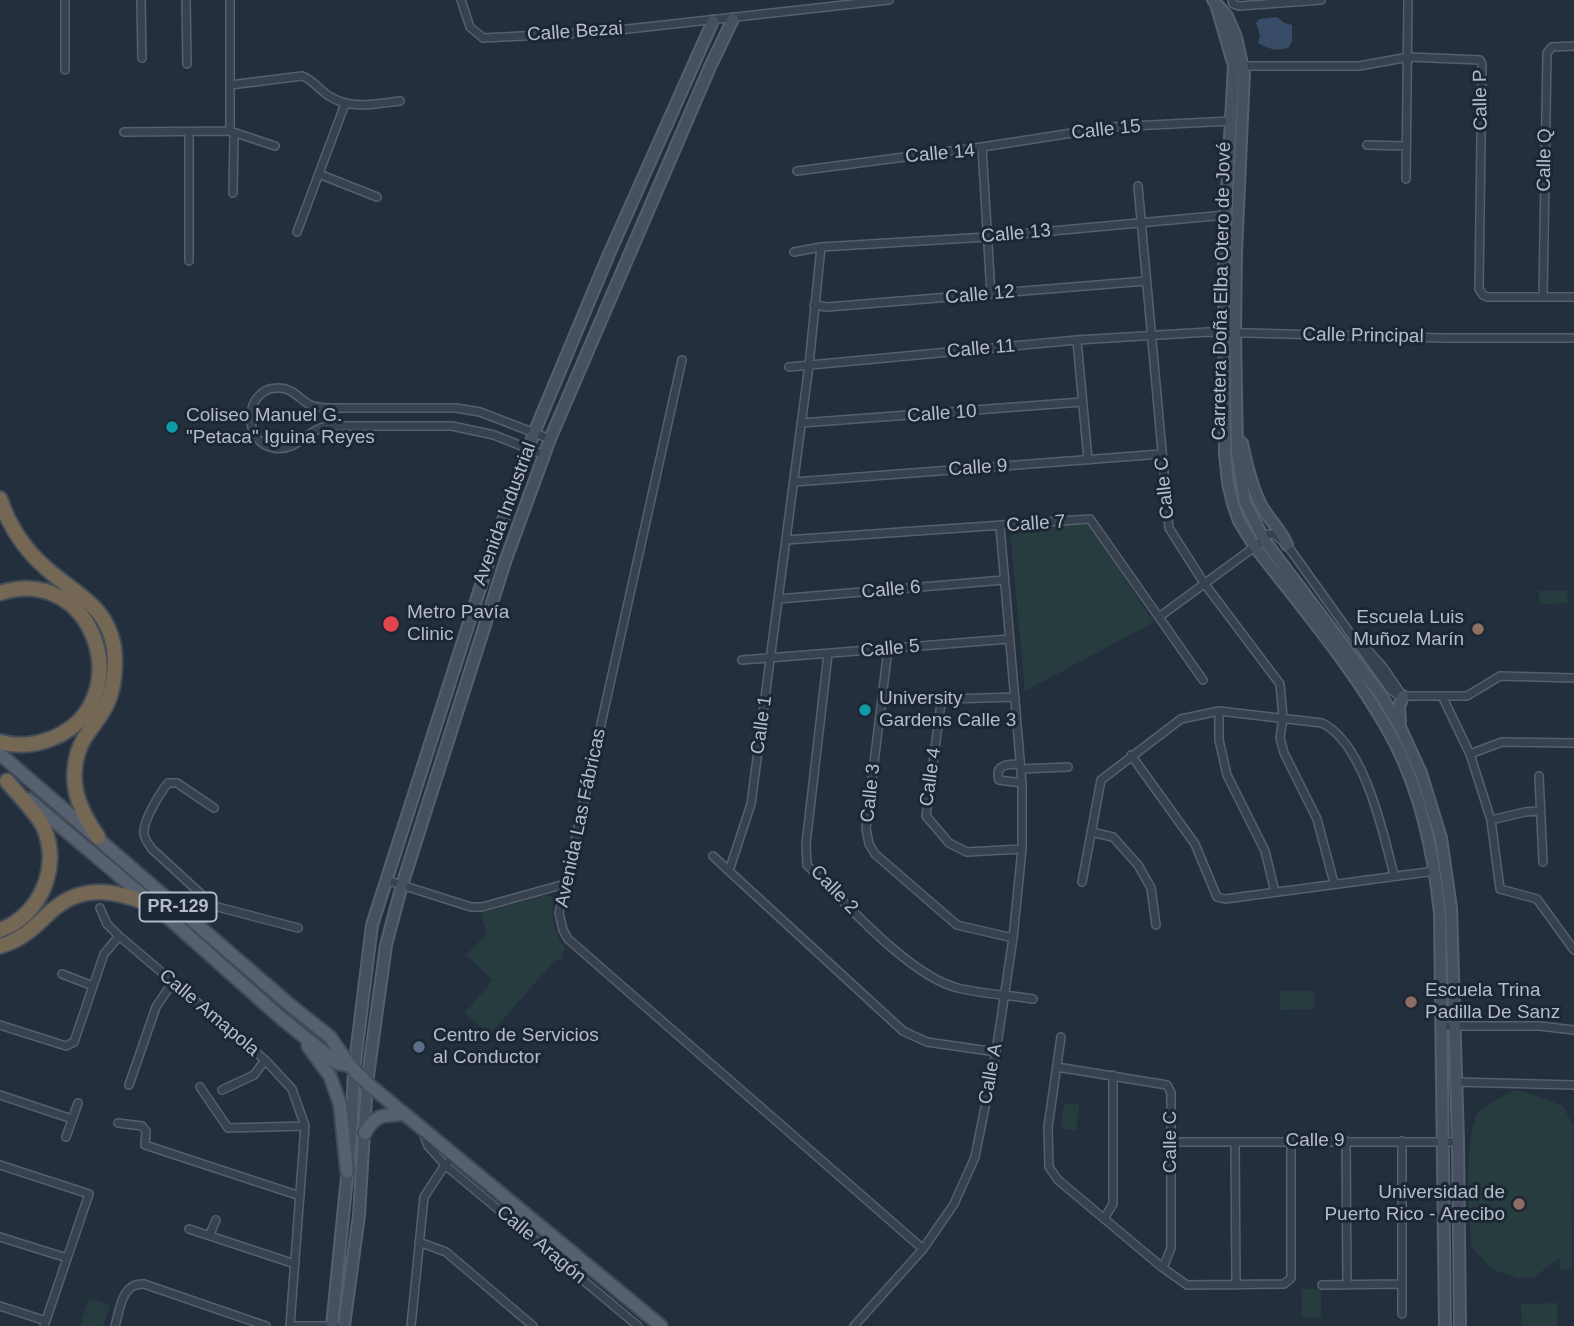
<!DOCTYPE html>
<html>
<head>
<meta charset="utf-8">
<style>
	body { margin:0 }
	canvas { display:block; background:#242f3e }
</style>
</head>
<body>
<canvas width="1574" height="1326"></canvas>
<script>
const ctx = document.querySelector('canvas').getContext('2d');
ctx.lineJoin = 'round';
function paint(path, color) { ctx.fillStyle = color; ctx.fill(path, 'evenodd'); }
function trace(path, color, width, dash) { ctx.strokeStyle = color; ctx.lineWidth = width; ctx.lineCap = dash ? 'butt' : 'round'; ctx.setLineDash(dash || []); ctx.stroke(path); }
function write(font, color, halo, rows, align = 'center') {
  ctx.font = font + ' Helvetica,sans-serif'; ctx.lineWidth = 6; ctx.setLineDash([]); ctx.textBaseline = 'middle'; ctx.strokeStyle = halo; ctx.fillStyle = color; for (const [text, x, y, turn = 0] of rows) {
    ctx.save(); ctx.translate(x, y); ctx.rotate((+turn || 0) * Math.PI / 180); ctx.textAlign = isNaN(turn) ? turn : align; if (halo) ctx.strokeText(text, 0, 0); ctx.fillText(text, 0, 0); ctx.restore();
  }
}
paint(new Path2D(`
	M1088,523L1154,622L1025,691L1010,531Z
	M1567,590L1568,603L1540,604L1539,591Z
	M547,895L554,897C551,917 553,931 565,948L562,960L556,959L490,1034L465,1013L493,980L466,955L487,934L481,913Z
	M1280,991H1314L1315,1009L1280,1010Z
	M1515,1090L1531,1094L1563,1106L1573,1126L1572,1269H1560V1258L1534,1277L1519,1278L1491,1269L1471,1246L1468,1189L1469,1151L1472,1129L1478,1111Z
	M1064,1103L1079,1105L1076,1131L1061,1128Z
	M1302,1289H1321V1317H1302Z
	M89,1298L110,1305L103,1326H80Z
	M1557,1303V1326H1522L1521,1304Z`), '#263c3f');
paint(new Path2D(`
	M1277,17L1284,23L1292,25V41L1289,47C1278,52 1269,49 1258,43L1260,35L1256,23L1260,19Z`), '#394c67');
const street = new Path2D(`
	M65,0V70
	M141,0L142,58
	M186,0L187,64
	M461,0L470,27L483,38L601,32L889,0
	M1232,0L1233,4L1239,6L1321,0
	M1239,66H1359L1409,57L1480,60L1482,64L1479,289L1483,295L1487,297H1574
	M230,85L302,76C314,80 319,90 329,96C351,110 375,104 400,101
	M230,131V0
	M124,132L230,131L275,146
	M189,132V261
	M1367,145L1406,146
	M982,147L991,294
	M797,171L982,147L1111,127L1231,121
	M319,174L377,197
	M1406,179L1408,0
	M1138,186L1169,528L1204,583L1280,684L1283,718L1280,738L1284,753L1317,819L1334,883
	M233,193L234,133
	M297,232L345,104
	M821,247L809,365L751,804L729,871L903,1031L927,1042L996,1052
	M794,252L821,247L987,237L1225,215
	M1543,297L1547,53L1552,47L1574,46
	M814,305L827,307L1146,281
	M1077,340L1088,460
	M682,360L559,913L563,930L568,939L923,1249
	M789,367L1077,340L1208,332L1443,338H1574
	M801,423L1082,402
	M544,455L494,435L452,426H327C306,430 297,452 274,448C242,443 243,389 277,388C292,387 299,399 310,405C315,407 321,407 326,408H456L480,412L550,439
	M794,482L1161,454
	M786,540L1090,519L1203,680
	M778,599L1004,580
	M1159,617L1264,540L1268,534H1274L1287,545L1390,689L1399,696H1467L1500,676L1574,678
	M1365,647L1383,667L1402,695
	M888,649L866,828L869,844L875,854L957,925L1013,938
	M828,654L806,844L807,865C843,900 910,977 958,988C982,994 1009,995 1033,999
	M742,660L1009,639
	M1442,696L1470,754L1491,820L1500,889L1537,899L1574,950
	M1015,697L951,699L941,703L926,816L949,843L967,852L1022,849
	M1219,711V740L1227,775L1265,851L1275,892
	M1470,754L1502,742L1574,743
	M1131,755L1195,844L1217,897L1225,899L1435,871
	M1020,764C1009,764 994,764 999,780L1022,783
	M1021,769L1068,767
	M1539,776L1543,862
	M214,808L177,783H168C160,793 142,822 144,834C145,840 149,845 152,849L214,906L298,928
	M1491,820L1525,812L1540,811
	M1091,832L1113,837L1138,865L1151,888L1156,925
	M713,856L729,871
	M386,880L471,907H482L565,884
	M1082,882L1101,780L1181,719L1219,711L1322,723C1364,743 1383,832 1394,875
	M100,908L107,924L119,936L265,1060L292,1089L305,1126L290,1326
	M200,926L214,906
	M62,974L93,986
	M0,1025L66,1046L74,1042L104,954L119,936
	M1441,1026H1540L1574,1030
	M1061,1037L1048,1127L1049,1167L1058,1180L1163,1268L1187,1285L1284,1284L1291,1278V1141
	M1057,1067L1167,1085L1171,1093V1248L1163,1268
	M1456,1082L1574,1085
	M129,1085L156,1007L172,983
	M200,1087L228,1128L305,1126
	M222,1090L254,1075L265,1060
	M0,1095L72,1119
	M118,1123L142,1126L146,1131L145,1145L300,1196
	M422,1130L428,1146L445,1165L638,1326
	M66,1137L78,1103
	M1346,1141L1347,1285
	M1402,1141V1314
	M1171,1142H1458
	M1235,1142L1236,1285
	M0,1165L89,1194L44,1326
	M1104,1219L1113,1204V1075
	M189,1229L295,1264
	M210,1234L216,1220
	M0,1237L67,1258
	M419,1242L446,1252L533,1326
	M1322,1285L1402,1284
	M0,1306L46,1321
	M115,1326C120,1309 122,1282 144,1284L266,1326
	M296,1326H336
	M411,1326L424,1197L445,1165L455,1156
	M854,1326L923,1249L954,1204L975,1157L996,1052L1013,938L1022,849V783L1000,526`);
const secondary = new Path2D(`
	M1213,0L1227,16L1236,37L1244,73L1236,253L1235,333L1237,452L1245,502L1264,540L1381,695L1399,725L1421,773L1441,838L1451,908L1458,1142L1460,1326
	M1216,4L1234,66L1224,246L1225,453L1228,483L1233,504L1239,521L1255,547C1302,607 1360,676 1395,743C1422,796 1434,855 1440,913L1445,1326
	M1242,443C1246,463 1251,484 1260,503C1267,518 1281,529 1287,545
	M1400,722L1399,707L1403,696
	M332,1326L351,1137L354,1070L372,925L491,554L534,433L609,254L713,21
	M344,1326L359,1215L367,1083L386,945L402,885L506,559L550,439L710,67L733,19`);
const primary = new Path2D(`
	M0,754L290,1005L330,1037L350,1066L367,1083L661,1326
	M28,799L154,905L281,1018L337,1063L350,1066
	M308,1046L330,1076L340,1104L347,1171
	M365,1133C375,1114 384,1115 404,1114`);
const highway = new Path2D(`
	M0,499C9,526 26,551 47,569C76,595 107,605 114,648C116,667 114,689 106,706C100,717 92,727 85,737C72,758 71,786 82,809C86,819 92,828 98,837
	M0,593C95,562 140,702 53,738C36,745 18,747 0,742
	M0,930C40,916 61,867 44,828C38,814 17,794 7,781
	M0,946C19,941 33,929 46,916C81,881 113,891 154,905`);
trace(street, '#565f6c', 10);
trace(secondary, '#565f6c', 14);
trace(primary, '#414a57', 16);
trace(highway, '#434c59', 18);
trace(street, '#38414e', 7);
trace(secondary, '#465061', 10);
trace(primary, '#56606e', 12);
trace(highway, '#746855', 14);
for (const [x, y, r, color] of [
	[172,427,7,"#0f9aa8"],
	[391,624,9,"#e0444e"],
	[1478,629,7,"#8d6e63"],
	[865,710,7,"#0f9aa8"],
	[1411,1002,7,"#8d6e63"],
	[419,1047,7,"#5c6f8a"],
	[1519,1204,7,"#8d6e63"]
]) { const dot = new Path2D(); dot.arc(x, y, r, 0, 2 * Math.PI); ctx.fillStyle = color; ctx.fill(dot); trace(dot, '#1d2633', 2.5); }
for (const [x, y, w] of [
	[178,907,77]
]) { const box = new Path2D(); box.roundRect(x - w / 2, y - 14.5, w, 29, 5); ctx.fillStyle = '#1d2633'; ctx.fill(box); trace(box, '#b4bcc9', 2); }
write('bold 18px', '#b4bcc9', null, [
	["PR-129",178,907]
]);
write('19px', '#b4bcc9', '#1d2633', [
	["Calle Bezai",575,32,-4],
	["Calle P",1481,100,-91],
	["Calle 15",1106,130,-6],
	["Calle 14",940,154,-5],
	["Calle Q",1545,160,-89],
	["Calle 13",1016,234,-5],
	["Carretera Doña Elba Otero de Jové",1222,291,-89],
	["Calle 12",980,295,-5],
	["Calle Principal",1363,336,1],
	["Calle 11",981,349,-5],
	["Calle 10",942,414,-4],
	["Calle 9",978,468,-4],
	["Calle C",1165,488,-96],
	["Avenida Industrial",505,514,-70],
	["Calle 7",1036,524,-4],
	["Calle 6",891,590,-5],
	["Calle 5",890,649,-5],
	["Calle 1",762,725,-82],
	["Calle 4",931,777,-82],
	["Calle 3",871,793,-84],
	["Avenida Las Fábricas",581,818,-78],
	["Calle 2",834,890,46],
	["Calle Amapola",209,1013,40],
	["Calle A",991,1074,-80],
	["Calle 9",1315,1141],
	["Calle C",1171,1142,-90],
	["Calle Aragón",541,1245,40]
]);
write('19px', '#b4bcc9', '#1d2633', [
	["Coliseo Manuel G.",186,416],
	["\"Petaca\" Iguina Reyes",186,438],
	["Metro Pavía",407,613],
	["Clinic",407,635],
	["Escuela Luis",1464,618,"right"],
	["Muñoz Marín",1464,640,"right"],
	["University",879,699],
	["Gardens Calle 3",879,721],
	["Escuela Trina",1425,991],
	["Padilla De Sanz",1425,1013],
	["Centro de Servicios",433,1036],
	["al Conductor",433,1058],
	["Universidad de",1505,1193,"right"],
	["Puerto Rico - Arecibo",1505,1215,"right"]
], 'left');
</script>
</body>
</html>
